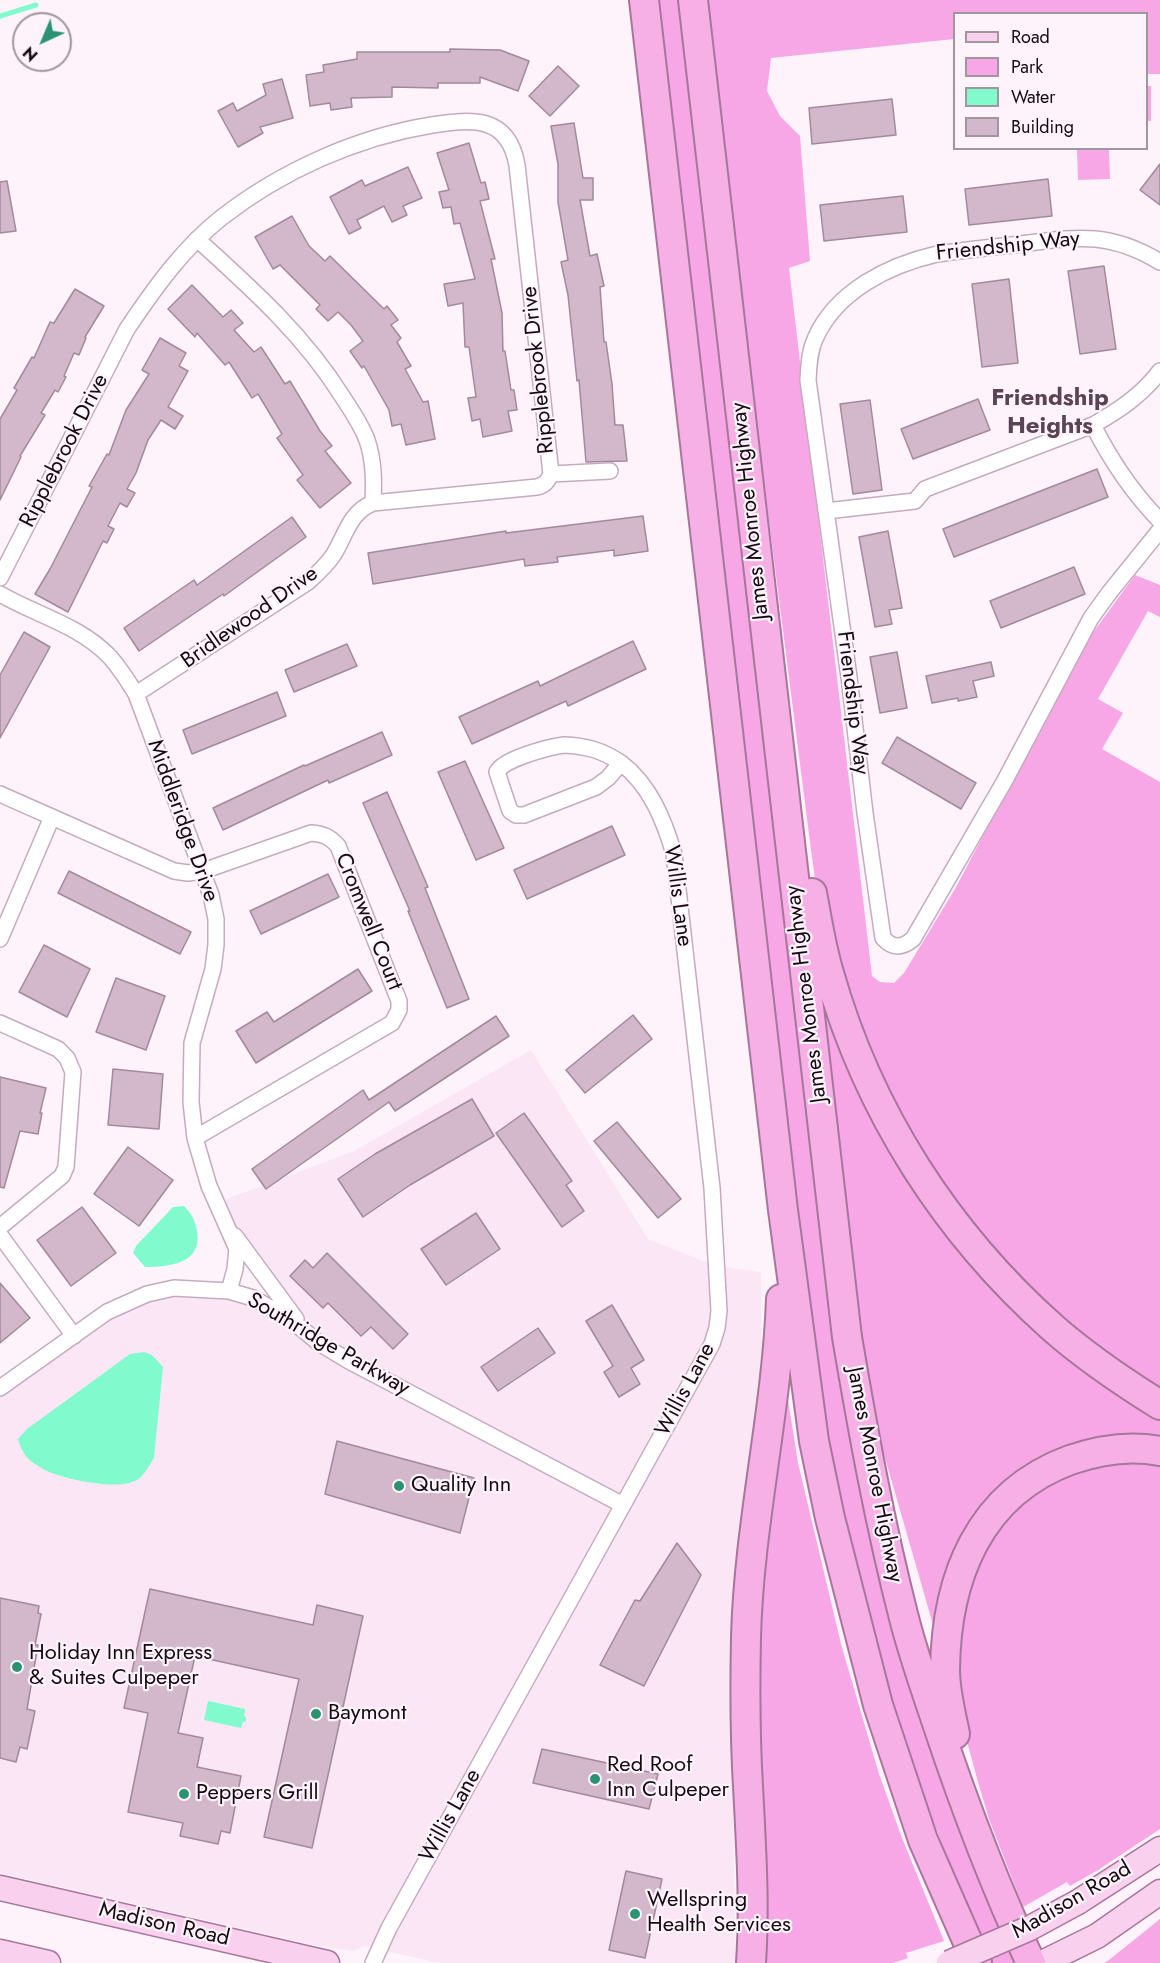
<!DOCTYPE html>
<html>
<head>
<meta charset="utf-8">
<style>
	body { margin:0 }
	#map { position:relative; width:1160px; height:1963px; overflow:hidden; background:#fef3fb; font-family:Jost,sans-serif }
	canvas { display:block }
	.legend { position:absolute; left:953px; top:12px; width:195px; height:138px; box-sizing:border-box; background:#fef3fb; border:2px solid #a0969e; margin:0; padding:8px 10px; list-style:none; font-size:18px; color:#140b12 }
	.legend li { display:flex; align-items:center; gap:12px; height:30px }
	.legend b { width:30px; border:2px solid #a0969e }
	.north { position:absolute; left:12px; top:12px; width:60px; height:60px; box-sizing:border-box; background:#fef3fb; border:2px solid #a0969e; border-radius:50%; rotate:224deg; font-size:16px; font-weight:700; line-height:24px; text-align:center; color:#140b12 }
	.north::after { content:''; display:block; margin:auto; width:21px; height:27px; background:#2a9472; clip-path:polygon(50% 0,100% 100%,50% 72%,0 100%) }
</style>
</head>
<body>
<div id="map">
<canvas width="1160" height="1963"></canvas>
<ul class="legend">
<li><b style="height:8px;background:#fad0ef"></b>Road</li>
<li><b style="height:16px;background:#f8a7e6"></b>Park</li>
<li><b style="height:16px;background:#81face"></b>Water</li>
<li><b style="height:16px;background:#d3b8cc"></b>Building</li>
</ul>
<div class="north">N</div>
</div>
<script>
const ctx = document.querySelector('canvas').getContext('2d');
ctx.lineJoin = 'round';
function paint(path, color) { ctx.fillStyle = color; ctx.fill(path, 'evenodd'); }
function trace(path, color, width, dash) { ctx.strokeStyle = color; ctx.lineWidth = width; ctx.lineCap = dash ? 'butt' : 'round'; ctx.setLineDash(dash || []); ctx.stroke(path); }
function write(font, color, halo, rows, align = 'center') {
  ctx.font = font + ' Jost,sans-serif'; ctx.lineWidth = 4.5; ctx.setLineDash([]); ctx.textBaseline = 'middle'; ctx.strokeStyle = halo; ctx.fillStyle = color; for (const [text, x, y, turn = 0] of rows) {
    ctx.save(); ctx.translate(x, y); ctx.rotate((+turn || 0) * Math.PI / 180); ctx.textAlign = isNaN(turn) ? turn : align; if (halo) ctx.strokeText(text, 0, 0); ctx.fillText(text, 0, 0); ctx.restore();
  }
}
paint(new Path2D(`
	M531,1050L648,1239L716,1266L761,1272L762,1379L736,1571L731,1714L736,1963H439L364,1946L354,1951L318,1946L0,1873V1387L74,1336L163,1291H229L289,1318L216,1203L354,1151Z`), '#fbe6f5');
paint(new Path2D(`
	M657,0H683L854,1447L1017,1963H989C938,1836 888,1710 856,1577C832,1479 818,1380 803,1281Z
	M705,0H1160V74H1147L1146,14H954V39L771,58L767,91L780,116L800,136L810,261L789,268L872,976L880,982L894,983L904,973L955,889L1084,645L1135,575L1160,585V617L1148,611L1098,699L1123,713L1102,749L1160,782V1396L1127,1375L1008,1274L897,1123L823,937L811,850L762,466L744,343Z
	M1147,86H1151V121H1147Z
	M1077,149H1109L1110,179L1078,180Z
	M822,992L890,1142L1118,1391L1160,1420V1439L1010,1483L942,1656L881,1444L871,1403L850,1257Z
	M783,1368L798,1463L841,1644L879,1774L902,1838L944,1941L906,1953L908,1958L893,1963H761L752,1695Z
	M1101,1461H1160V1829L1098,1870L1070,1886L1067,1882L1023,1907L989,1819L978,1782L966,1738L956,1650L975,1557L1034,1488Z
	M1160,1919V1963H1104L1109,1960Z`), '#f8a7e6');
paint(new Path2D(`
	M184,1206C192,1214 195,1220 197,1231C203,1263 170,1267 145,1267L133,1253L136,1246L173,1207Z
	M144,1352L152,1355L163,1367L154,1458C149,1465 145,1475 137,1480C120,1490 75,1481 58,1475C49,1473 39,1467 32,1462C25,1457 20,1447 18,1439L27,1429L130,1354Z
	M208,1701L245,1709L244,1716L246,1717V1721L243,1722L241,1728L204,1720Z`), '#81face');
trace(new Path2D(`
	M0,16L36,5`), '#81face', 5);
const building = new Path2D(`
	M450,49L500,50L529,61L518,91L480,77V83H438V88L392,87V97L351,98L352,107L331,110L330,103L310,106L306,75L324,72L323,65L357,59V52H450Z
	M558,66L579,86L550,116L529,96Z
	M282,79L293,118L260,127L263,133L238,147L218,111L233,103L237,111L266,95L263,84Z
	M892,99L896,135L812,144L809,108Z
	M574,123L583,178H593V200H580L590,256L597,254L604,286L600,287L604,342H606L612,384L615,425H623L627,461L586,462L579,380L577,381L568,295L561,262L568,260L558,202V164L551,126Z
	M469,143L481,183L485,182L489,199L480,201L495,259H491L502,313L503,351H505L511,390H514L517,410L508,411L512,431L483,437L480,419L472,421L468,398L476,397L469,347H465L463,303L448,306L444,284L475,279L460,223L454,224L451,207L443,208L439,192L449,190L437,153Z
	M1160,164V205L1140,190Z
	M408,167L422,198L403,206L407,215L392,222L384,206L357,220L361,228L349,234L330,197L362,180L365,186Z
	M1048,179L1052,216L969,225L965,189Z
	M7,181L16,231L0,233V182Z
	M903,196L907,232L824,241L820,205Z
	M292,216L309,246L325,261L330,256L384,309L387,306L398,320L391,325L401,338L397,342L411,366L405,369L423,402L428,401L435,439L406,445L401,424L392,426L389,410L364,366L362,368L350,351L363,341L351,325L338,312L328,321L316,309L320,305L280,265L273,269L255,237Z
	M1104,266L1116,349L1080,354L1068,271Z
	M1009,279L1018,363L982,367L972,284Z
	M192,285L223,317L231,310L243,323L234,330L254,352L261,347L285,384L290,381L320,431L332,446L325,451L351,483L320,508L297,480L303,475L277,438L282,434L258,394L252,398L229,362L225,365L197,333L195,337L168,309Z
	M75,289L104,306L85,337L86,338L79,355L74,353L64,376L66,377L58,392L55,390L41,413L45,415L20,456L21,457L0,500V419L17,390L14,388L32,357L34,358L50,322L54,323Z
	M160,338L186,353L179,366L188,371L168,407L183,416L175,429L161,420L148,440L136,473L127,489L135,493L127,507L120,503L108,526L114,529L107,543L103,541L68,612L35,594L50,569L92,487L89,486L107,454L109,455L126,410L149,374L142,370Z
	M978,399L990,430L913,459L901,429Z
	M870,400L882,490L853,494L840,404Z
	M1097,469L1108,497L954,557L943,529Z
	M643,516L648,551L614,556V550L557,557L558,562L525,566L524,559L373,584L368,553L506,531V533Z
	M292,517L306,537L224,596L223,594L139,651L124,628L194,580L197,585Z
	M888,531L902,608L889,610L892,624L875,627L859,537Z
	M1074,567L1085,594L1001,628L990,601Z
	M24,632L50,647L0,738V675Z
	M633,641L646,669L568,706L566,701L472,744L459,717L538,681L540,686Z
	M347,644L357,666L294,692L285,670Z
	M897,652L907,708L880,713L870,657Z
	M991,662L994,676L973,681L977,697L958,701V698L932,703L926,676Z
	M277,692L286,716L192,754L183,730Z
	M382,732L392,755L329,783L328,780L223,830L213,808L304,765L305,766Z
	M897,737L976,783L961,809L882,763Z
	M465,761L504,848L476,860L438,772Z
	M387,792L428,887L425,888L469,999L447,1008L408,911H410L363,803Z
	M612,826L625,855L527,899L514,870Z
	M69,871L191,932L180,954L58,893Z
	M328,874L339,897L261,934L250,911Z
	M44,945L90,969L67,1017L19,992Z
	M358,969L372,991L256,1063L236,1031L267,1012L274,1022Z
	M116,978L165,996L146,1050L96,1032Z
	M633,1015L652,1039L585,1093L566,1070Z
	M496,1016L509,1036L395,1111L389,1102L266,1189L252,1169L363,1090L369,1100Z
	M113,1069L163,1074L159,1129L108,1125Z
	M0,1077L46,1088L40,1113H42L38,1134L20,1131L4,1188L0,1187Z
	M472,1099L494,1136L410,1185L363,1217L338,1179L375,1154Z
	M524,1113L572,1181L566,1185L584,1211L562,1227L496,1133Z
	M617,1122L681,1199L658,1218L594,1141Z
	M128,1147L173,1180L139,1226L94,1194Z
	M82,1207L116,1253L71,1286L37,1240Z
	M476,1213L500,1249L446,1285L421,1249Z
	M327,1253L408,1334L393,1349L371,1327L361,1336L328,1303L323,1308L290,1276L305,1260L313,1268Z
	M0,1283L30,1318L0,1343Z
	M612,1305L644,1360L631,1368L640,1384L619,1397L604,1372L613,1366L586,1321Z
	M538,1328L555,1353L498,1391L481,1367Z
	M337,1441L474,1478L460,1533L325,1494Z
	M677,1543L701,1575L644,1686L600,1665L635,1600L640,1601Z
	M150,1589L313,1625L317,1605L363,1616L312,1848L264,1837L299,1679L195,1656L178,1733L203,1738L197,1767L241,1776L230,1833L221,1831L218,1844L180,1836L183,1823L128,1812L148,1713L124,1708Z
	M0,1598L39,1606L38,1613L41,1614L35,1645H38L27,1709L35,1711L27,1749L20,1747L16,1762L0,1758Z
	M542,1749L658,1774L649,1809L533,1783Z
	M626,1871L662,1879L645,1958L609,1950Z`);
paint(building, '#d3b8cc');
trace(building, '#a2899b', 1.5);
const street = new Path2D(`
	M197,239C251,288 303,334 342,396C351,410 361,424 367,440C374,461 374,481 373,503
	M1160,262C1109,231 1077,237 1021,244C993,247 965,250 937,254C889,265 836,291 815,339C809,352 809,366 808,380L849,677L865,813L883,938C893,949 902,948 913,939L1004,782L1091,618L1109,593L1160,530
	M1093,425C1111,461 1132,492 1160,521
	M551,474L610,471
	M826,511L915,501L925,489L1093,425C1118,411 1142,395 1160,371
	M0,578L127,329C154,289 183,248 221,218C281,171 357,137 432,125C472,119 508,115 517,165L551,474C548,481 545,485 537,487L373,503C350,512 346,534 334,554C327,565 317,574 308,582L136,694
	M0,594C36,615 79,625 109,656C120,668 128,681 136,694L211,895L216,919V945L213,969L192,1043L191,1102L195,1138L209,1186L237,1249L235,1269L229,1291
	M564,745C586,746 602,750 621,763L608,778L596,787L524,815H516L510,811L497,772C503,759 549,747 564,745Z
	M0,794L174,871L188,873L203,871L311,833C324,834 330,837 338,846L399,1001V1010L392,1023L195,1138
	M0,939L52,817
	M0,1023L58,1049L67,1058L73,1072L66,1167L62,1176L0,1227
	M0,1235L74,1336
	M235,1236L296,1319
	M0,1388L107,1312L147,1294L174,1288L229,1291L253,1298L291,1320L319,1343L349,1361L623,1505
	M373,1963L389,1928L712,1344L717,1328L719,1311L712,1188L674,854C664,820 650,785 621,763`);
const primary = new Path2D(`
	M0,1888L327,1963
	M1078,1902L1160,1849
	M0,1952L48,1963
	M1042,1963L1097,1936L1160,1892`);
const highway = new Path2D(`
	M644,0L783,1210L814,1441L830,1518L878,1705L923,1840L977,1963
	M693,0L847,1337C863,1431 880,1525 904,1618C913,1654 926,1690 938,1726C965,1807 995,1886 1031,1963
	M812,893C817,919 821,947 829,973C868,1111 946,1233 1053,1328C1086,1357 1123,1382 1160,1405
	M955,1734C951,1714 945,1691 945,1670C946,1579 978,1494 1070,1460C1099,1450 1129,1445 1160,1451
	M751,1963C755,1904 751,1845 748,1786C745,1737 745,1686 746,1637C749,1523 777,1412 781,1299`);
trace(street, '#c5abbe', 18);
trace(primary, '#a7769b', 27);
trace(highway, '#a7769b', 32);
trace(street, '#fff', 15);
trace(primary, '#fad0ef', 24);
trace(highway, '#f6b0e5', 28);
const primaryBridge = new Path2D(`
	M949,1963L1030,1928L1078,1902`);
trace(primaryBridge, '#a7769b', 27, []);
trace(primaryBridge, '#fad0ef', 24);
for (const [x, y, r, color] of [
	[399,1486,6,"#2a9472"],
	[17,1667,6,"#2a9472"],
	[316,1714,6,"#2a9472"],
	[595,1779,6,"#2a9472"],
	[184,1794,6,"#2a9472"],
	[635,1914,6,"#2a9472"]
]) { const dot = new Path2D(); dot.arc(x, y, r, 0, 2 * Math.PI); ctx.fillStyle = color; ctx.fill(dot); trace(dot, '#fef3fb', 2); }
write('22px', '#140b12', '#fef3fb', [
	["Friendship Way",1008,247,-6],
	["Ripplebrook Drive",539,370,-96],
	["Ripplebrook Drive",65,451,-63],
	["James Monroe Highway",751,511,-96],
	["Bridlewood Drive",250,618,-35],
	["Friendship Way",852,703,83],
	["Middleridge Drive",182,821,70],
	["Willis Lane",677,896,82],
	["Cromwell Court",368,922,68],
	["James Monroe Highway",807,994,-97],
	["Southridge Parkway",328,1345,30],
	["Willis Lane",686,1390,-62],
	["James Monroe Highway",874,1475,79],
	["Willis Lane",451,1816,-61],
	["Madison Road",1072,1901,-30],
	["Madison Road",164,1925,13]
]);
write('22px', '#140b12', '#fef3fb', [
	["Quality Inn",411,1486],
	["Holiday Inn Express",29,1654],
	["& Suites Culpeper",29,1679],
	["Baymont",328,1714],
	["Red Roof",607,1766],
	["Inn Culpeper",607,1791],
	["Peppers Grill",196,1794],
	["Wellspring",647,1901],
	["Health Services",647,1926]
], 'left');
write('bold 24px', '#5a4354', '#fef3fb', [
	["Friendship",1050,399],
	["Heights",1050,427]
]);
</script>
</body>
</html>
